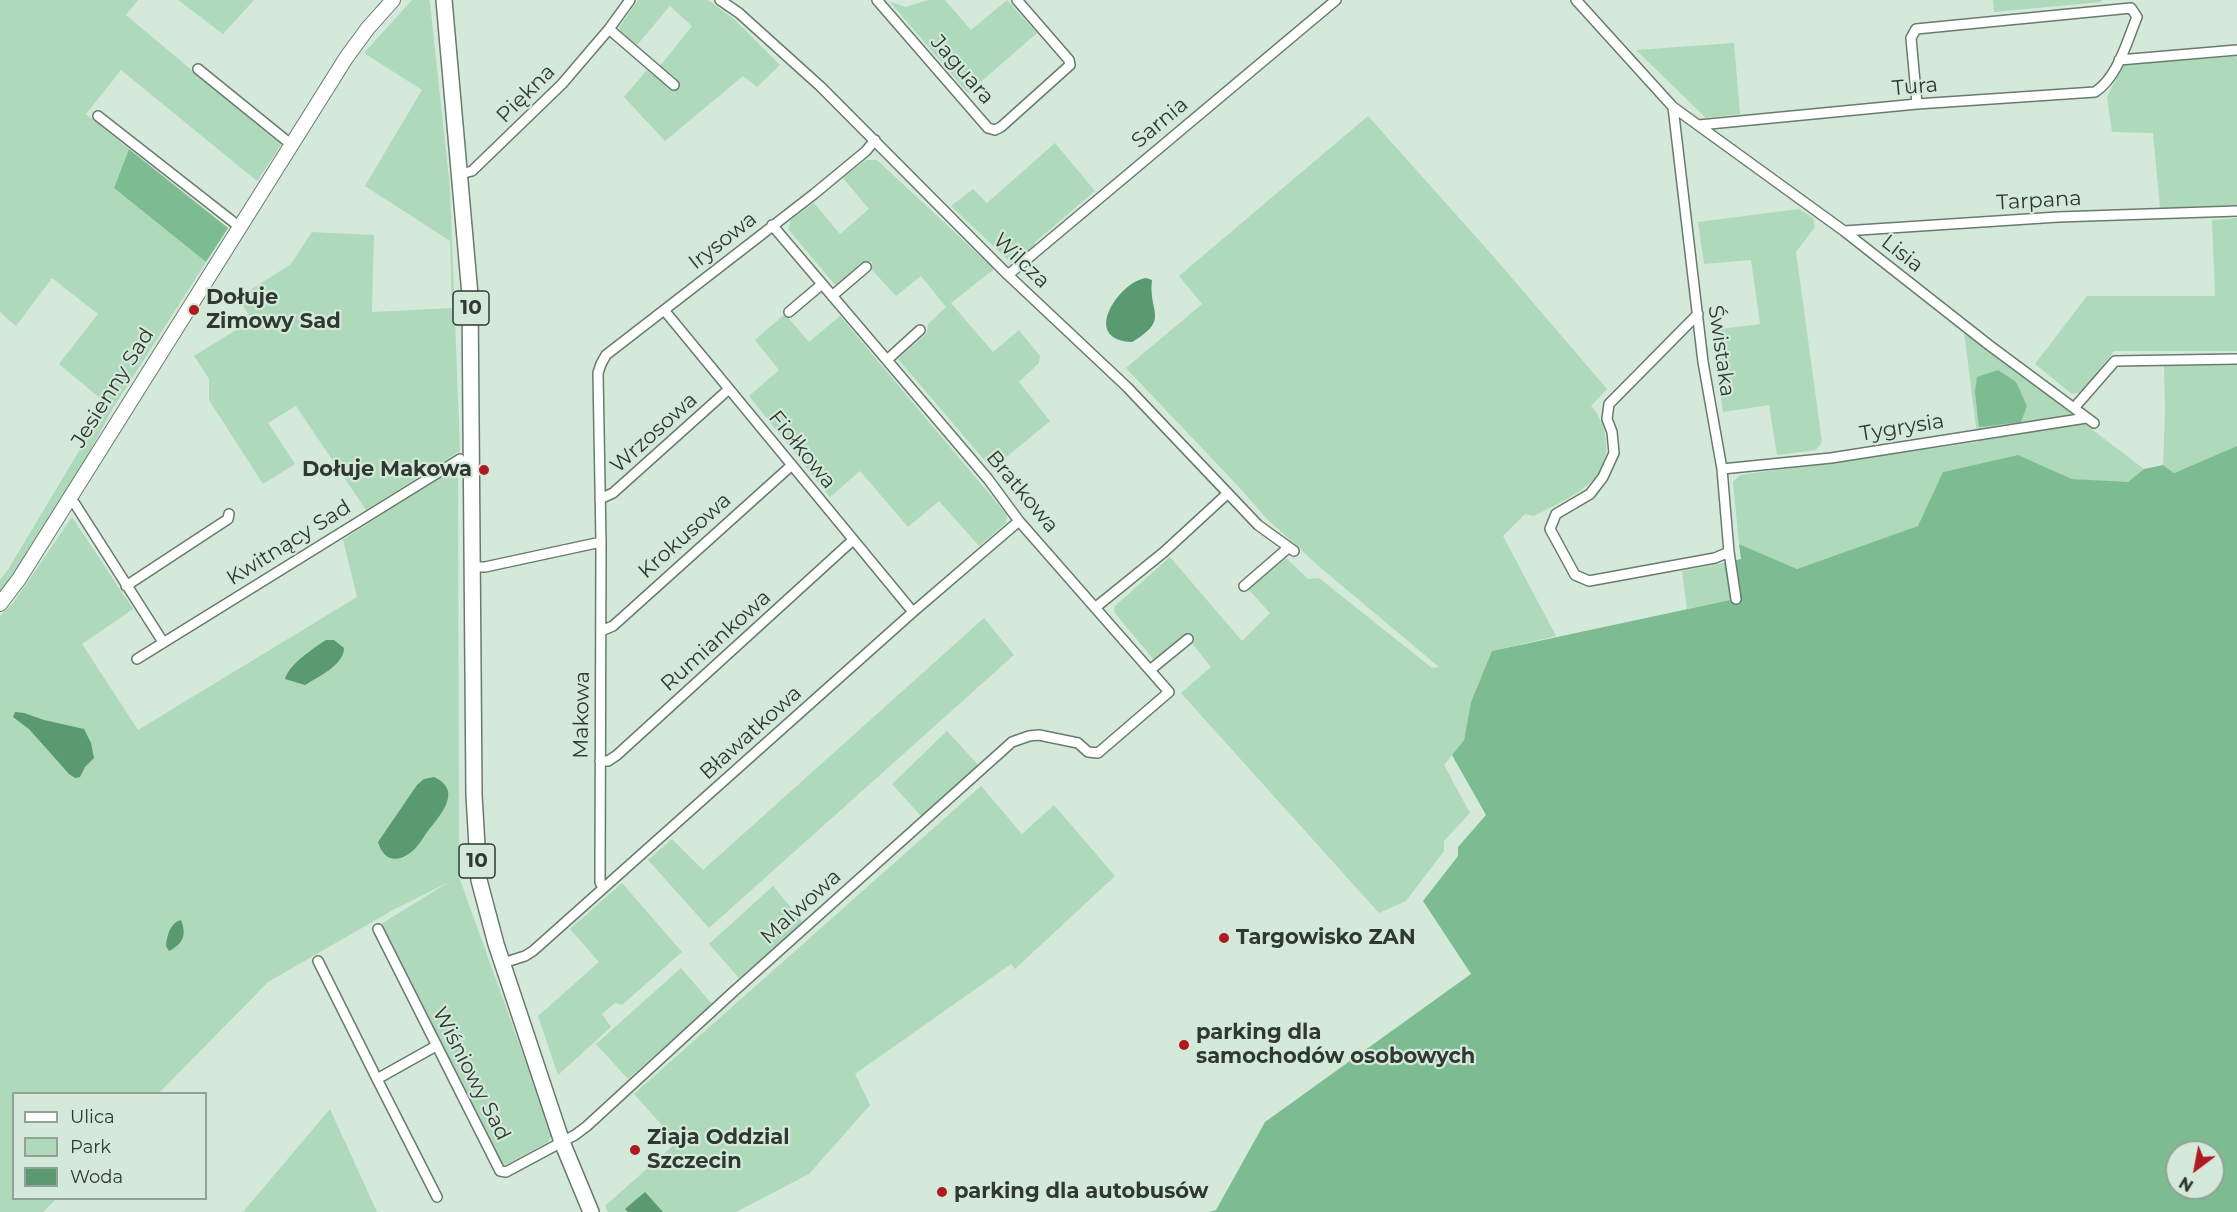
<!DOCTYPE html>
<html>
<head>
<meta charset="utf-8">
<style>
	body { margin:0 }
	#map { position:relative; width:2237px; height:1212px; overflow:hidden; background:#d4e9da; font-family:Montserrat,sans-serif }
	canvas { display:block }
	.legend { position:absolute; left:12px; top:1092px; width:195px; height:108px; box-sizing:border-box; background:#d4e9da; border:2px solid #92a297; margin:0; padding:8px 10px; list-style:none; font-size:18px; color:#2f3832 }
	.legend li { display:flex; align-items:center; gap:12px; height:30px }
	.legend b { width:30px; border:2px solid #92a297 }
	.north { position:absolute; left:2165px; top:1140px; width:60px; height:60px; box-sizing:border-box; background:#d4e9da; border:2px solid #92a297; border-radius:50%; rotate:212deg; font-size:16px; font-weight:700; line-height:24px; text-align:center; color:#2f3832 }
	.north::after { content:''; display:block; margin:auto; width:21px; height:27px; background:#ad1a20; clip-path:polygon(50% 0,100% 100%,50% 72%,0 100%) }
</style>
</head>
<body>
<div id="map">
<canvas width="2237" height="1212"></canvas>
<ul class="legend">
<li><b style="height:8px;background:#fff"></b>Ulica</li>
<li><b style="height:16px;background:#aed9ba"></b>Park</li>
<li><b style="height:16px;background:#5a9a70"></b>Woda</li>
</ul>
<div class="north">N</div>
</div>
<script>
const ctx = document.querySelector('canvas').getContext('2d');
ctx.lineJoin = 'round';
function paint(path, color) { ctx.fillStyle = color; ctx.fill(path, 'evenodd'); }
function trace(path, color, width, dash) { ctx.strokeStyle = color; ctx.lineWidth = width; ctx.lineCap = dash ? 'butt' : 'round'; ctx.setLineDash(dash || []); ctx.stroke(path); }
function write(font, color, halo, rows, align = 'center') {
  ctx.font = font + ' Montserrat,sans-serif'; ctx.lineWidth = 4.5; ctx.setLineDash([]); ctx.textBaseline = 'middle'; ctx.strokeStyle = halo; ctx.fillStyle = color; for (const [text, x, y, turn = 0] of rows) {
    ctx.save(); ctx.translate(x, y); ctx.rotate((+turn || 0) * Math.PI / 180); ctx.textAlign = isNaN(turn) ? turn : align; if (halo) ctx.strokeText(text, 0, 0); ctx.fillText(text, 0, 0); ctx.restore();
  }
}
paint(new Path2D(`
	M0,0H138L126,15L281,145L257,181L121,70L86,114L129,149L114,188L206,262L113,408L84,462L10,581L0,593V580L9,568L107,404L59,364L98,314L52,278L16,326L0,312Z
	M178,0H254L223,34Z
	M412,0H429L430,3L450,188L460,451L366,510L296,406L268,423L295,464L263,484L209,400V379L194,356L244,325L247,330L256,326L238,298L291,264L312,232L374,235L372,312L452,308L450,241L365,186L422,90L364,53Z
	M638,0H708L734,19L780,65L757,87L743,76L665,141L624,97L647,70L668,86L675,77L660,66L692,26L670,6L637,45L618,29Z
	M928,0H945L971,30L1007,0L1037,33L968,93L890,2L906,7Z
	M1993,0H2101V2L1994,12Z
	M1734,43L1740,114L1706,118L1636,50Z
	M2237,56V205L2160,208L2153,133L2112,132L2107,97L2123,65Z
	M1368,116L1493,256L1607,389L1591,406C1598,413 1604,426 1605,436C1614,482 1568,498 1534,516L1525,514L1503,536L1556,636L1492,651L1471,702L1464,740L1444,765L1470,813L1444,841V851L1406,901L1379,913L1181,693L1211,667L1191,642V635H1184L1154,660L1114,612L1115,606L1170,557L1242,641L1270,613L1248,589L1286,558L1308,579L1319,578L1432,668L1439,667L1322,569L1266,518L1239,487L1126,368L1202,304L1179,276Z
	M1055,143L1095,191L1034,243L1036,246L1018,261L1011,263L951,206L973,189L987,203Z
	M866,160H877L994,269L951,303L993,352L1019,330L1040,356L1039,363L1019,382L1050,421L992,469L898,359L927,333L928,324L946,307L921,276L896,296L872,270V262L865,261L836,286L788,229L791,220L814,203L840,234L869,209L843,178Z
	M1799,209L1813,218L1815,227L1796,252L1822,442L1816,450L1777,455L1769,405L1723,412L1713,330L1760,324L1751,260L1704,264L1698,222Z
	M2237,218V351H2114L2082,392L2072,394L2035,364L2087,296H2215L2212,220Z
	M785,314L809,342L840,316L1007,515L1006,523L979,546L939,501L908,527L860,471L830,497L749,396L779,370L755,340Z
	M1964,332L2144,469L2128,483L2072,479L2018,455L1943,472L1919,526L1797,569L1739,544L1733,482L1740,475L1978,442Z
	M2237,365V446L2174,473L2163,465L2165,411L2164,366Z
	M458,475L459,877L552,1135L548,1142L505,1165L499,1163L381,924L449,882L393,910L268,982L159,1093L14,1094V1198L56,1199L43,1212H0V616L14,602L72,517L133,609L82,644L138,730L357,597L343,540L438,478Z
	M1724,563L1730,600L1687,609L1682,571Z
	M984,618L1014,655L709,928L648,860L672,839L703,870Z
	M947,731L979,766L921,816L892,784Z
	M981,786L1022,834L1054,805L1115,876L1015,969L1011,964L855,1074L870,1105L809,1174L736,1212H608L605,1206L677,1142L634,1094Z
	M622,883L682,952L622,1005L615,1003L602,1014L611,1027L558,1075L538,1016L599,962L570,929Z
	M773,886L803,922L739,978L709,944Z
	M681,968L712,1004L628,1079L596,1044Z
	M330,1109L377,1212H243Z`), '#aed9ba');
paint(new Path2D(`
	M129,149L228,228L206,262L114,188Z
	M1998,370L2016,382L2027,406L2021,422L1979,427L1975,392L1977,377Z
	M2237,446V1212H1209L1216,1210L1265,1122L1471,974L1423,901L1458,856V847L1486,815L1452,755L1464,740L1471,702L1492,651L1730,600L1724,563L1741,559L1739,544L1797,569L1918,526L1943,472L2018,455L2072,479L2128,482L2144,469L2163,465L2174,473ZM2177,1152H2213V1188H2177Z`), '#7cbc90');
paint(new Path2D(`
	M1146,278L1152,280C1148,313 1171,319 1132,342C1079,340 1120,281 1146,278Z
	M326,640H334L344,648C344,665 318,677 305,685L285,679C289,664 314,648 326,640Z
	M15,712L24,713L44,720L84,729L91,743L94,758L85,767L80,777L75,778L69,774L29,729L13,717Z
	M434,777C443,781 450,788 448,798C446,809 437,819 431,827C424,835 419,847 410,853C395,864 383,859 378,842L417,785L424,779Z
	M181,920C187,935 183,944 169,951L166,946C167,935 170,923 181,920Z
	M645,1192L663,1212H628L625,1209Z`), '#5a9a70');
const street = new Path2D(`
	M720,0L739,13L821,87L1008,275L1127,387L1258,525L1294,551
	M877,0L988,128L995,130L1001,127L1070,65L1069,60L1017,0
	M1576,0L1673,107L1844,231L1989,345L2094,423
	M609,29L674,85
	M2119,60L2237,50
	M198,69L293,146
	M1673,107L1703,362L1722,469L1729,552L1736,599
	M98,116L241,228
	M1699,125L1917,104L2095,92C2118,77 2127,41 2137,17L2131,8L1916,29L1911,38L1917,104
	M460,174L472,171L562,84L609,29L630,0
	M1844,231L2058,217L2237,211
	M1008,275L1336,0
	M832,296L866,267
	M664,310L913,612
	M789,312L821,285
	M1698,314L1609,404L1607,419L1612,432L1614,453L1603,477L1590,494L1556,514L1550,529L1575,575L1589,581L1715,558L1729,552
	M887,360L920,330
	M2074,408L2115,361L2237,359
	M1722,469L1831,458L2086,418
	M68,499L75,504L163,642
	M600,499L613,493L729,389
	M601,542L600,882L603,888
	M473,567H485L601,542L598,373L601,364L606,355L814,194L866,151L875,140
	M126,586L228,519L229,514
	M1244,586L1288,548
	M1096,607L1164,552L1227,494
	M601,631L613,626L792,465
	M137,659L460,459
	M1150,670L1188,639
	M600,761H608L617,755L853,540
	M378,929L500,1171L506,1172L575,1135L587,1126L732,993L1012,742L1029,736L1039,735L1078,743L1088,752L1098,753L1169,692L1019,521L988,479L772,225
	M318,961L377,1079
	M503,963L525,956L533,951L913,612L1019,521
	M436,1046L377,1079L437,1197`);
const secondary = new Path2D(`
	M0,604L19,579L346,58L368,28L393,0`);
const primary = new Path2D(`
	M444,0L470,295L474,795L479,880L496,944L562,1142L591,1212`);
trace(street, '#687b6e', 12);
trace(secondary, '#687b6e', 16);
trace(primary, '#687b6e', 18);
trace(street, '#fff', 9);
trace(secondary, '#fff', 14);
trace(primary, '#fff', 15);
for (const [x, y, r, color] of [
	[194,310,6,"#ad1a20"],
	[484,470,6,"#ad1a20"],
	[1224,938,6,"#ad1a20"],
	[1184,1045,6,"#ad1a20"],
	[635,1150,6,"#ad1a20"],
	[942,1192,6,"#ad1a20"]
]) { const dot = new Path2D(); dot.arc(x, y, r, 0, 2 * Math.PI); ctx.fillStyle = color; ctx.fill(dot); trace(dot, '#d4e9da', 2); }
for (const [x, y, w] of [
	[471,308,36],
	[477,861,36]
]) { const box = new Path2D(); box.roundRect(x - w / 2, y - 17, w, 34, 4.5); ctx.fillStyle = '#d4e9da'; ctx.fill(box); trace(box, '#2f3832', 1.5); }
write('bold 20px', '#2f3832', null, [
	["10",471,308],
	["10",477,861]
]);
write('21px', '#2f3832', '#d4e9da', [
	["Jaguara",962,70,49],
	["Tura",1915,87,-5],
	["Piękna",526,94,-45],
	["Sarnia",1160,123,-40],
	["Tarpana",2039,201,-3],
	["Irysowa",723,241,-38],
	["Lisia",1902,254,38],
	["Wilcza",1021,261,44],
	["Świstaka",1721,351,82],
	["Jesienny Sad",113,388,-58],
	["Tygrysia",1902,428,-9],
	["Wrzosowa",654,433,-42],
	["Fiołkowa",802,450,51],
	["Bratkowa",1022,492,50],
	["Krokusowa",685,536,-42],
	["Kwitnący Sad",289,543,-32],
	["Rumiankowa",716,641,-42],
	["Makowa",582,715,-89],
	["Bławatkowa",751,733,-42],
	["Malwowa",801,907,-42],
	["Wiśniowy Sad",471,1074,63]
]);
write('bold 21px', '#2f3832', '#d4e9da', [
	["Dołuje",206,298],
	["Zimowy Sad",206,322],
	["Dołuje Makowa",472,470,"right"],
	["Targowisko ZAN",1236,938],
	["parking dla",1196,1033],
	["samochodów osobowych",1196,1057],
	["Ziaja Oddzial",647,1138],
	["Szczecin",647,1162],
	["parking dla autobusów",954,1192]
], 'left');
</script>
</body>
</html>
